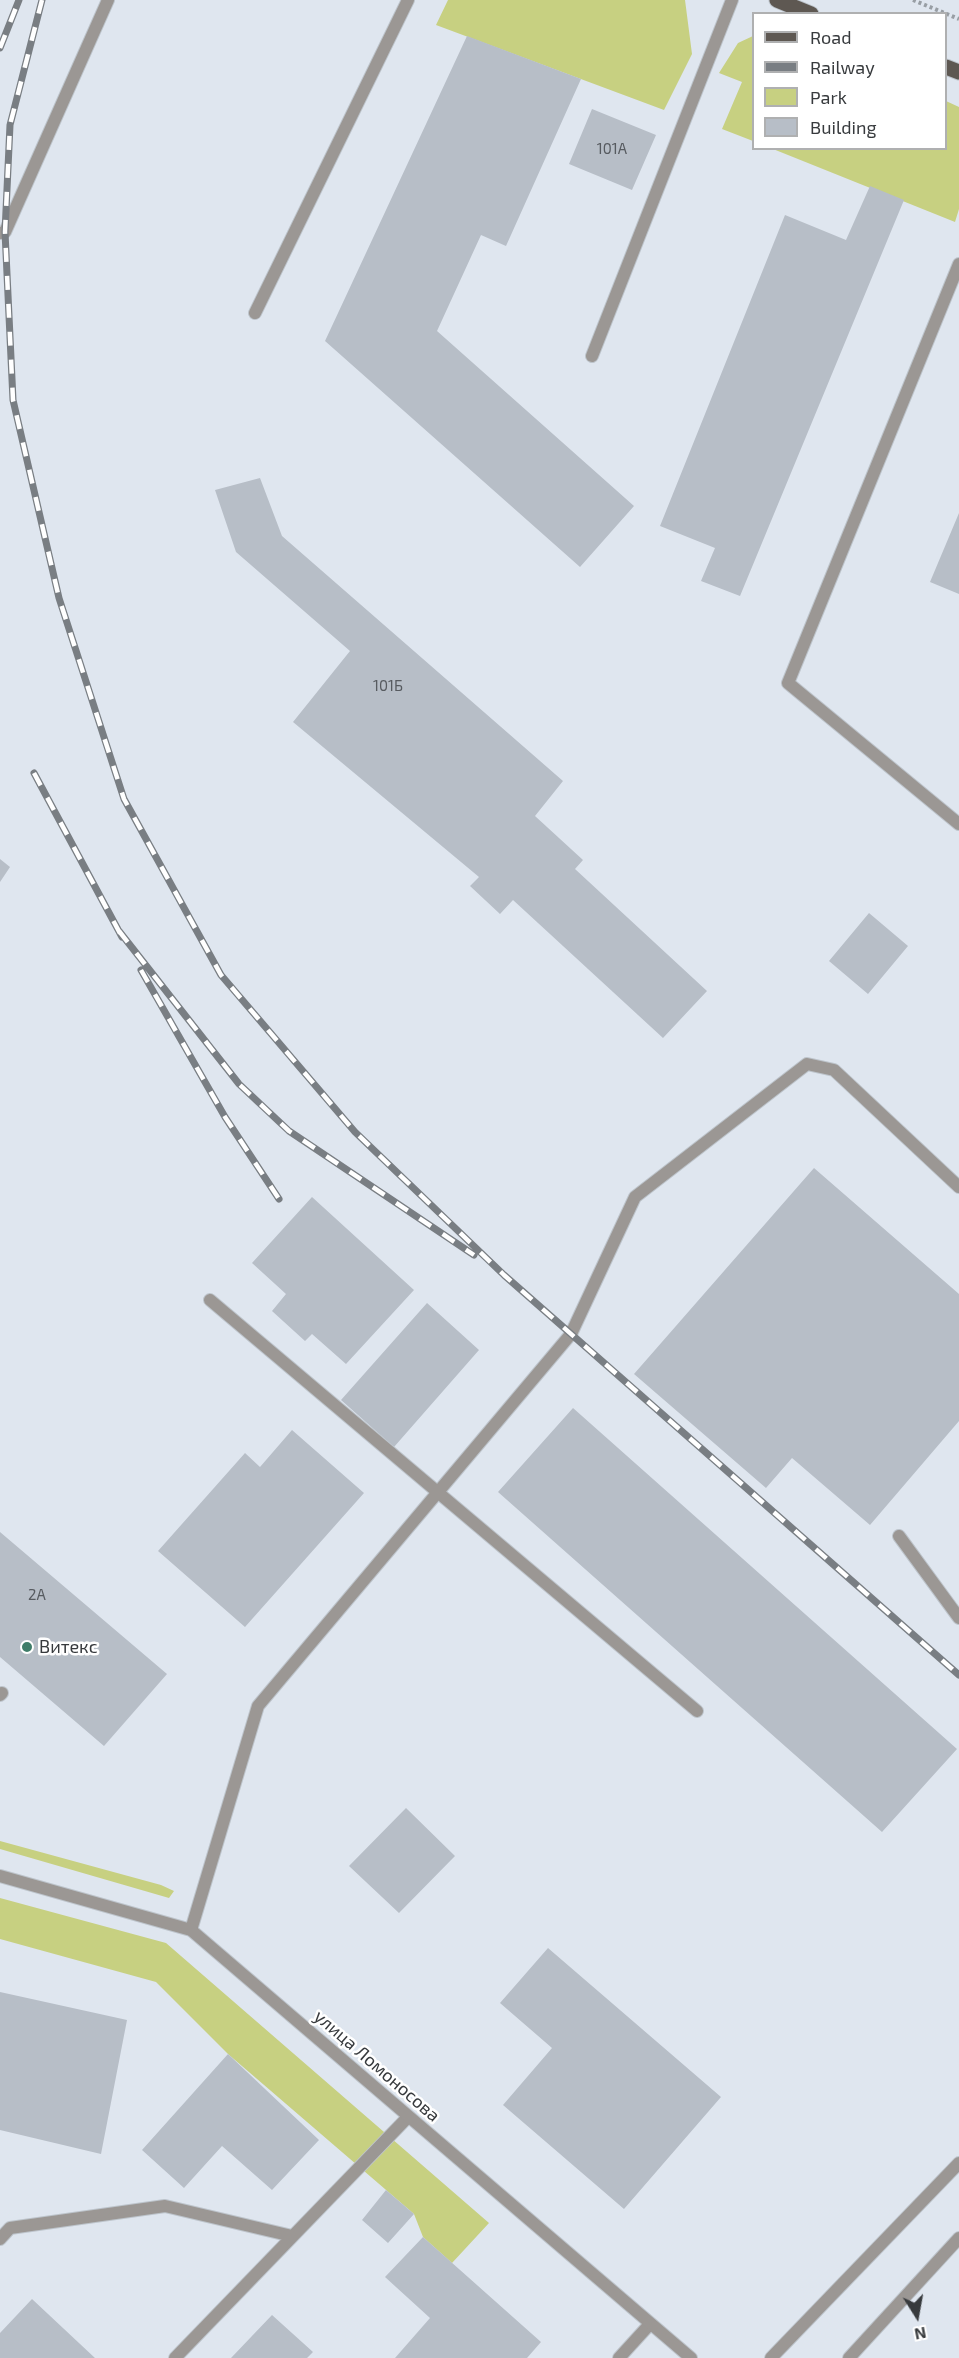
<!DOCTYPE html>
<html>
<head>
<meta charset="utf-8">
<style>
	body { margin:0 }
	#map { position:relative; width:959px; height:2358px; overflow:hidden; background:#dfe6ef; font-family:"Exo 2",sans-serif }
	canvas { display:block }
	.legend { position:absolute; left:752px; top:12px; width:195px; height:138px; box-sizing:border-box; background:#fff; border:2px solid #afb0b1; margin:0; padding:8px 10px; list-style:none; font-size:18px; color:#373a3d }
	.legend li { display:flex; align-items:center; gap:12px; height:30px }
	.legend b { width:30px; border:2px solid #afb0b1 }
	.north { position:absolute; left:887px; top:2286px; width:60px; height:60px; -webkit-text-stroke:4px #fff; paint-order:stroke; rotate:169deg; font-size:16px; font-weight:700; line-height:24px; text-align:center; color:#373a3d }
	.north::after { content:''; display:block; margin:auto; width:21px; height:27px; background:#373a3d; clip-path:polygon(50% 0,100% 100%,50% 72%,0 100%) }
</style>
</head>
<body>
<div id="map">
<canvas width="959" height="2358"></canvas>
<ul class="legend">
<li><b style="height:8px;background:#5e5852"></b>Road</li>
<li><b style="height:8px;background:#797e83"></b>Railway</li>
<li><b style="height:16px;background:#c7d081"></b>Park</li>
<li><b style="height:16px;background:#b7bec7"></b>Building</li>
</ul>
<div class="north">N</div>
</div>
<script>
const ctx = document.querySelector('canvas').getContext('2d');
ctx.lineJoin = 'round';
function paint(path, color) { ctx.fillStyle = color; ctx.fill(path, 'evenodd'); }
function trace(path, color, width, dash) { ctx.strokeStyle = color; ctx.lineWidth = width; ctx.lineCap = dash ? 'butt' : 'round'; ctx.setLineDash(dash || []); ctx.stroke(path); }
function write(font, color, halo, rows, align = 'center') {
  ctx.font = font + ' "Exo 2",sans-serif'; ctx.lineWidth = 5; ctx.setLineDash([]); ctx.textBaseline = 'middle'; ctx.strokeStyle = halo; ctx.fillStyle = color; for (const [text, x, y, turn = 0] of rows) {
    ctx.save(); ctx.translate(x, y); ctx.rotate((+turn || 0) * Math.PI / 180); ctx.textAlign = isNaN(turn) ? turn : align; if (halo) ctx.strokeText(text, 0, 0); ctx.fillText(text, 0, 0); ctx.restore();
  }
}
paint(new Path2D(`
	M448,0H685L692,54L664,110L436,25Z
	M753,36V141L722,129L742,82L719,73L738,43Z
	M946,101L959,107V209L955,222L773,149L946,148Z
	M0,1841L161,1885L174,1891L169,1898L0,1849Z
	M0,1898L166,1943L489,2223L452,2263L423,2237L414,2214L228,2054L156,1982L0,1939Z`), '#c7d081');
paint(new Path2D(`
	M467,36L581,79L506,246L481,235L437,331L634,506L580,567L325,341Z
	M592,109L656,135L632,190L569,164Z
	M870,186L904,200L740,596L701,581L715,548L660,526L785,215L846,240Z
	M260,478L282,536L563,781L535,816L583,860L575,869L707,991L663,1038L513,900L500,914L470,886L479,877L293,722L350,651L236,552L215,490Z
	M959,513V594L930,582Z
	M0,859L10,867L0,882Z
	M869,913L908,946L868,994L829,961Z
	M814,1168L959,1294V1421L870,1525L792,1458L766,1488L634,1374Z
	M312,1197L414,1290L346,1364L312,1334L305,1341L272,1311L286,1294L252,1263Z
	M427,1303L479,1350L394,1447L341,1400Z
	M573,1408L957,1749L882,1832L498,1492Z
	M292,1430L364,1493L245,1627L158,1551L245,1453L260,1467Z
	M0,1532L167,1674L104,1746L0,1657Z
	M406,1808L455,1856L399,1913L349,1866Z
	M548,1948L721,2097L624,2209L503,2105L552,2048L500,2003Z
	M0,1992L127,2020L101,2154L0,2130Z
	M228,2054L319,2140L272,2190L222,2146L184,2188L142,2150Z
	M386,2190L414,2214L388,2243L362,2220Z
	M423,2237L541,2342L527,2358H395L430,2318L385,2277Z
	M32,2299L95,2358H0V2333Z
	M272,2315L313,2352L307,2358H231Z`), '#b7bec7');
const lane = new Path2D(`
	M0,233L5,232L108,0
	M959,264L788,683L959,824
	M255,313L408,0
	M592,356L732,0
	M210,1300L697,1711
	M899,1536L959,1618
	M0,1695L2,1693
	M191,1930L258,1706L571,1334L635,1197L807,1064L834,1070L959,1187
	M0,2239L10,2228L165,2206L292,2236
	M175,2358L408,2117
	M619,2358L650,2324
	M771,2358L959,2163
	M849,2358L959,2238`);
const street = new Path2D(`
	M0,1876L191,1930L691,2358`);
const primary = new Path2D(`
	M777,0L811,14
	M946,67L959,72`);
trace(lane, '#bdc4cb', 14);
trace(street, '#bdc4cb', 14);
trace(primary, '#bdc4cb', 17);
trace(new Path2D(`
	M913,0L959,19`), '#989ea4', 4, [3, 3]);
trace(lane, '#9b9794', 12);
trace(street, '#9b9794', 12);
trace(primary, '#5e5852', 15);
const rail = new Path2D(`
	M42,0L10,125L5,232L13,400L59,598L124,799L221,975L355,1132L504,1275L959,1675
	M0,48L19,0
	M34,773L122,937
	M119,931L239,1084L289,1131L474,1255
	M141,970L225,1117L279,1199`);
trace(rail, '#797e83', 7);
trace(rail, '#fff', 4.5, [14]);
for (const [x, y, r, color] of [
	[27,1647,6,"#3f7d69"]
]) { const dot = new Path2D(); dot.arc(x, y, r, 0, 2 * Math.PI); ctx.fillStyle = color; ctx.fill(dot); trace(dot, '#fff', 2); }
write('15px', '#575b60', null, [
	["101А",612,149],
	["101Б",388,686],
	["2А",37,1595]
]);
write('18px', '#373a3d', '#fff', [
	["Витекс",39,1647]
], 'left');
write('18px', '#373a3d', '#fff', [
	["улица Ломоносова",377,2066,41]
]);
</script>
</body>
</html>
